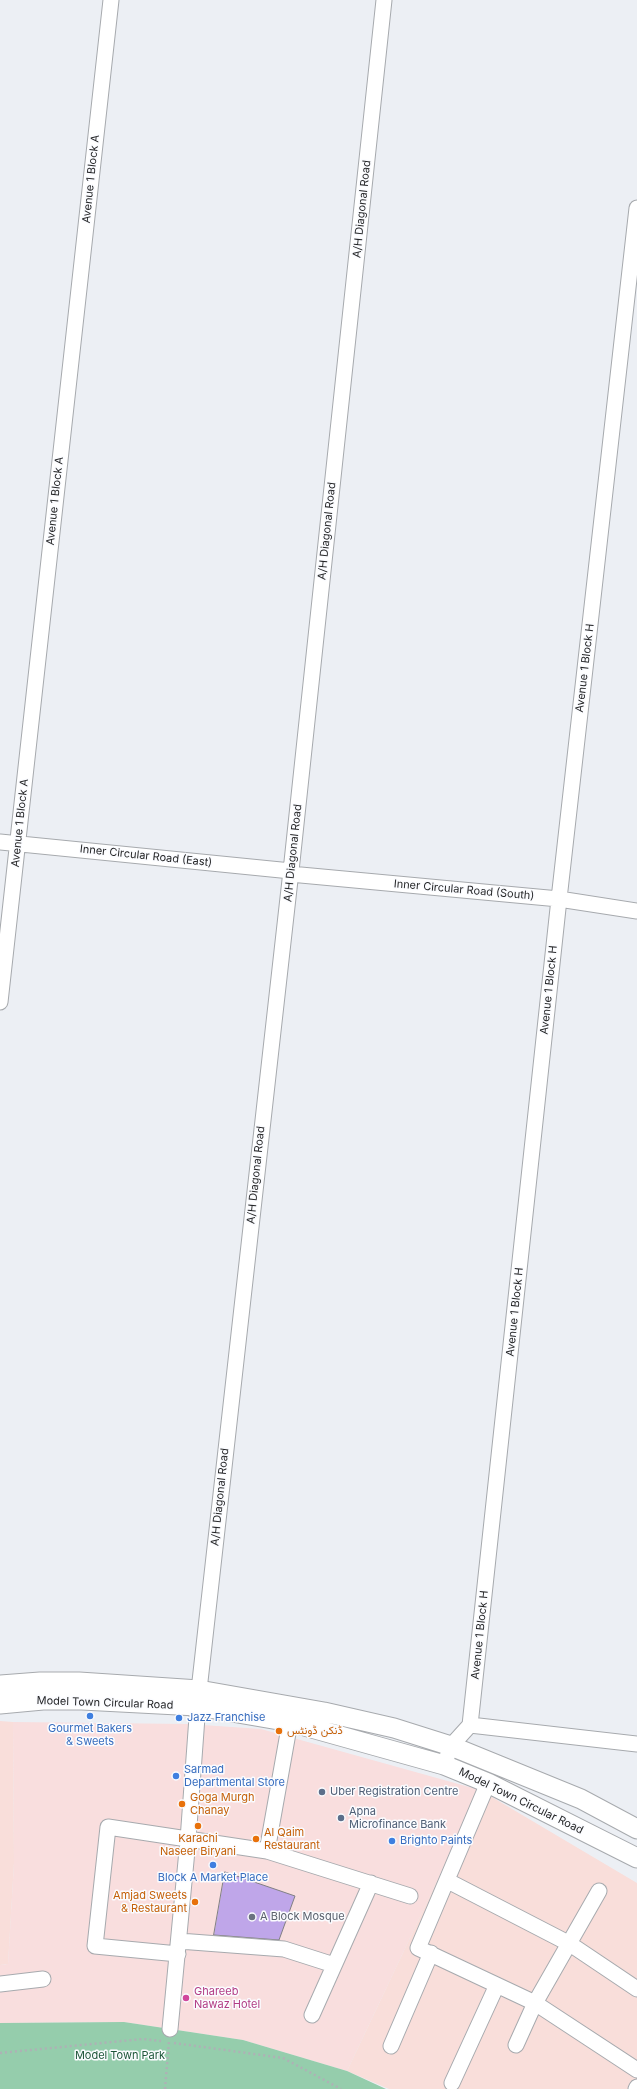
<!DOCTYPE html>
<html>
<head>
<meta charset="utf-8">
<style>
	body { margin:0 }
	canvas { display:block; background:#eceff4 }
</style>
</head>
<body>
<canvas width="637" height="2089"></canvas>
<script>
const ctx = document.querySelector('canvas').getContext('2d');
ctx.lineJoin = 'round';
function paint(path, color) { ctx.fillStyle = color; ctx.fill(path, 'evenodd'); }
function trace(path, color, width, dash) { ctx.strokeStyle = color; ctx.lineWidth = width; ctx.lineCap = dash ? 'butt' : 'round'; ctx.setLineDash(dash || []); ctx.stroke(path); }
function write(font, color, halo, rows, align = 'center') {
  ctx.font = font + ' Inter,Vazirmatn,sans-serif'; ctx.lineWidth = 3; ctx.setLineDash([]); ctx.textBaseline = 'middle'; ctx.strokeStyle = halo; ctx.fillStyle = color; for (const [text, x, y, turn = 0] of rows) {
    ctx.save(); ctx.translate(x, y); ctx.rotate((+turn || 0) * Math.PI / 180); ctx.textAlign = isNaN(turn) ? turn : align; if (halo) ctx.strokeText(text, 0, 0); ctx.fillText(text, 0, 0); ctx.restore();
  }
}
paint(new Path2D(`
	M13,1722L188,1724L261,1729L480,1790L347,2071L243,2040L124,2022L0,2023V1965L8,1964L14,1863Z`), '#f9dede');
paint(new Path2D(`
	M0,1721L13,1722L14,1863L8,1964L0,1965Z
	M480,1790L637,1883V2089H389L347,2071Z`), '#f9deda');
paint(new Path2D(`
	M124,2022L243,2040L347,2071L386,2089H0V2023Z`), '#95cdac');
const building = new Path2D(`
	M225,1872L295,1896L279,1940L214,1935Z`);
paint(building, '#bfa6e9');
trace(building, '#818084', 1);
const minor = new Path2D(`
	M0,842L291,871
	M290,874L559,899L637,911
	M0,1002L111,0
	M470,1725L637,1744
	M444,1765L451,1746L470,1725L559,899L637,208
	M488,1783L418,1948L535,2003L637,2070
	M267,1851L290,1722
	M448,1881L570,1944L637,1989
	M179,1941L284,1949L334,1965
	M178,1954L95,1946L108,1827L267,1851L410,1896
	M0,1984L43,1979
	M312,2015L371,1883
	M170,2029L188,1840L199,1690L291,871L384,0
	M516,2045L535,2003L599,1891
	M391,2046L431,1953
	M452,2083L497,1985
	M636,2089L637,2087`);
const major = new Path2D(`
	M0,1685L40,1682H79L199,1690L324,1712L394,1728L451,1746L581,1799L637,1829
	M0,1704L43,1700H82L197,1706L290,1722L444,1765L488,1783L637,1858`);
trace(minor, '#a7aaae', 17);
trace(major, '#a7aaae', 21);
trace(new Path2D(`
	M174,2043L283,2058L341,2089
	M0,2053L143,2039L161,2041
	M165,2089L169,2042`), '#aeb1b5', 2.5, [2, 3]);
trace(minor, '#fff', 15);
trace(major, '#fff', 19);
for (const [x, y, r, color] of [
	[90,1716,4,"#3f7fe0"],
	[179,1718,4,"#3f7fe0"],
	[279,1731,4,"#e8710a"],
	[176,1776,4,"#3f7fe0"],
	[322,1792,4,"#5c6f8a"],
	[182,1804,4,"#e8710a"],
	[341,1818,4,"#5c6f8a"],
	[198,1826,4,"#e8710a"],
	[256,1839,4,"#e8710a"],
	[392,1841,4,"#3f7fe0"],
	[213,1865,4,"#3f7fe0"],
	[195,1902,4,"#e8710a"],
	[252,1917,4,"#6b7280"],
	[186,1998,4,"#d1479c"]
]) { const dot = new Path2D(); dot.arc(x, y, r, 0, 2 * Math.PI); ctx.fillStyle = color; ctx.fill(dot); trace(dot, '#fbfcff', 1.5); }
write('11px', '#252628', '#fbfcff', [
	["Avenue 1 Block A",91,179,-84],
	["A/H Diagonal Road",362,209,-84],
	["Avenue 1 Block A",55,501,-84],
	["A/H Diagonal Road",327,531,-84],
	["Avenue 1 Block H",585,668,-83],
	["Avenue 1 Block A",20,823,-84],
	["A/H Diagonal Road",293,853,-84],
	["Inner Circular Road (East)",146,856,6],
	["Inner Circular Road (South)",464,890,5],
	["Avenue 1 Block H",549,990,-84],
	["A/H Diagonal Road",256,1175,-84],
	["Avenue 1 Block H",515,1312,-84],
	["A/H Diagonal Road",220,1497,-84],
	["Avenue 1 Block H",480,1635,-84],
	["Model Town Circular Road",105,1703,2],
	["Model Town Circular Road",521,1801,26]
]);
write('11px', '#366cbe', '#fbfcff', [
	["Jazz Franchise",187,1718],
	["Gourmet Bakers",90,1729,"center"],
	["& Sweets",90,1742,"center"],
	["Sarmad",184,1770],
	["Departmental Store",184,1783],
	["Brighto Paints",400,1841],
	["Block A Market Place",213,1878,"center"]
], 'left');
write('11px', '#c56008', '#fbfcff', [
	["ڈنکن ڈونٹس",287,1731],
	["Goga Murgh",190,1798],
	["Chanay",190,1811],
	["Al Qaim",264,1833],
	["Restaurant",264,1846],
	["Karachi",198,1839,"center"],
	["Naseer Biryani",198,1852,"center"],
	["Amjad Sweets",187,1896,"right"],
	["& Restaurant",187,1909,"right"]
], 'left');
write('11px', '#4e5e75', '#fbfcff', [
	["Uber Registration Centre",330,1792],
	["Apna",349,1812],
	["Microfinance Bank",349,1825]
], 'left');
write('11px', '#5b616d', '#fbfcff', [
	["A Block Mosque",260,1917]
], 'left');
write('11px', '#b23c85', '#fbfcff', [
	["Ghareeb",194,1992],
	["Nawaz Hotel",194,2005]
], 'left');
write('11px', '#1d5639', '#fbfcff', [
	["Model Town Park",120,2056]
]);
</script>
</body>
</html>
